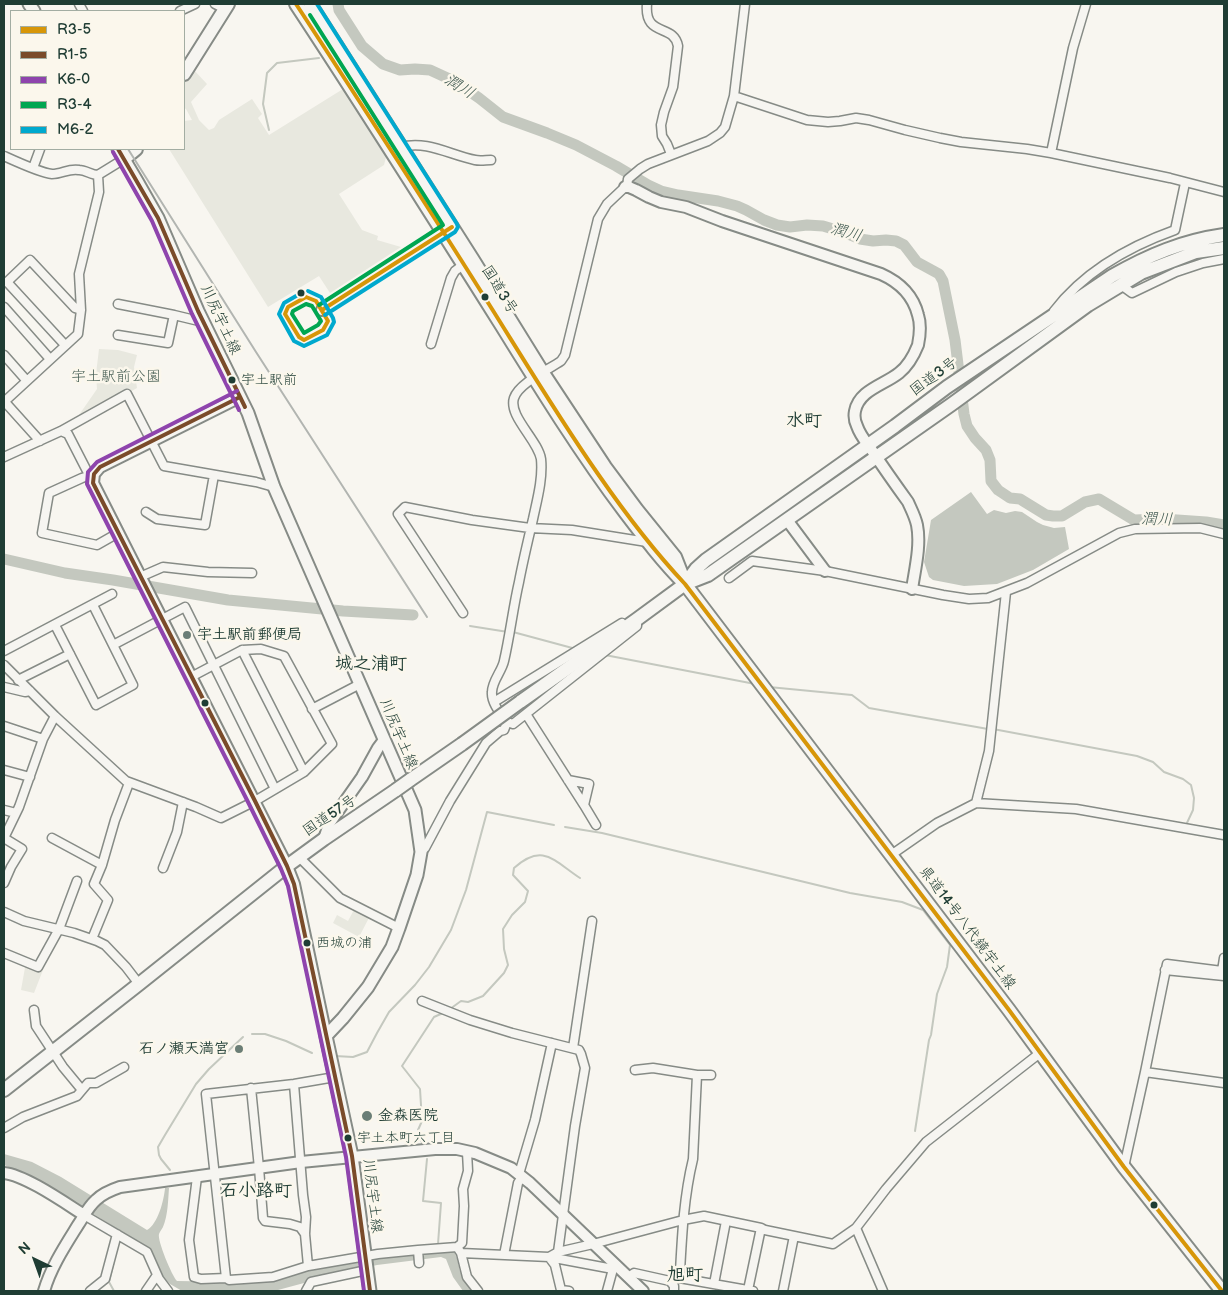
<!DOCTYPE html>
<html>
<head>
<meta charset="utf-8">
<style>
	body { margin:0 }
	#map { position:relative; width:1228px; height:1295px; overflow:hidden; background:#f8f6f0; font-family:"Balsamiq Sans",sans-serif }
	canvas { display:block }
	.frame { position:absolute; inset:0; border:5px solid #1f3d34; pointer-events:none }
	.legend { position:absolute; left:10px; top:10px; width:175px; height:140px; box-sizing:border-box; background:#fbf7ec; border:1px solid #a3ada2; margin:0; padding:6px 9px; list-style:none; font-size:15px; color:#1f3d34 }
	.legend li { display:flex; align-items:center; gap:10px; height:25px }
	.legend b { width:25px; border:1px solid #a3ada2 }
	.north { position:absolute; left:10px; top:1235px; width:50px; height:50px; -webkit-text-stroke:4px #fbf7ec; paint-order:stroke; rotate:318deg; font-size:14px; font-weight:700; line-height:20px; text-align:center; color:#1f3d34 }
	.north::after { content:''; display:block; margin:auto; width:18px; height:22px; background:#1f3d34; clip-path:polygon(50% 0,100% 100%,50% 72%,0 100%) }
</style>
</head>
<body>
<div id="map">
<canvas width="1228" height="1295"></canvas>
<div class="frame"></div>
<ul class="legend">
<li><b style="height:6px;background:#d79608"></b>R3-5</li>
<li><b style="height:6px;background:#7a4b2a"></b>R1-5</li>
<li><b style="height:6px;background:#8e44ad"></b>K6-0</li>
<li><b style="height:6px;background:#00a651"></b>R3-4</li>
<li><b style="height:6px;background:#00a9ce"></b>M6-2</li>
</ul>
<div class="north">N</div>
</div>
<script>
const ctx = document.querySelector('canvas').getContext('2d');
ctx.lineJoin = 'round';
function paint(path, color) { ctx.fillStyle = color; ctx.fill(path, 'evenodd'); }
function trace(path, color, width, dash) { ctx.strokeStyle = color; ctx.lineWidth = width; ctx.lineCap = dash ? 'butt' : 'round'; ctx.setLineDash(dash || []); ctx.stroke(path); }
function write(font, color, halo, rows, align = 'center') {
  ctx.font = font + ' "Balsamiq Sans","Klee One",sans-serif'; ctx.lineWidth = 5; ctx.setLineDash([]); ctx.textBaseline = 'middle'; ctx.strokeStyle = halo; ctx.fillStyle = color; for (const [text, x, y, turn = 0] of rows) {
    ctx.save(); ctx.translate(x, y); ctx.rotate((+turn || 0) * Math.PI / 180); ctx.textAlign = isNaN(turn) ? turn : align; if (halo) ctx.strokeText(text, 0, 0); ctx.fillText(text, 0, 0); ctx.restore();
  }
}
paint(new Path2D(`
	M193,69L207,84L191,102L199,120L209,130L214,128L219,120L252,99L262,114L258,118L269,135L343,89L386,157L384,165L339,194L362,230L378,236L377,240L401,247L330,293L319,276L268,307L169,149H184V121L192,120L186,109L184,108V83Z
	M99,349L118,350L137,355L134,367L137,388L72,425L97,389L96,374Z
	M356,906L371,914L359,937L333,923L337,915L348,921Z
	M26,962L43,970L34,993L21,990Z`), '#e8e8df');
paint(new Path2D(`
	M971,492L987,514L994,510L1006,513L1015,511L1022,512L1037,522L1043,525L1054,528L1065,527L1069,549L1033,570L997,584L964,586L933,580L929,577L924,562L931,520Z
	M4,1154L32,1162L61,1177L147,1230C158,1224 164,1200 165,1188H169C168,1201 168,1215 163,1227C162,1229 160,1231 159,1234C157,1240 172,1276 177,1281L243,1282L279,1278L311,1270L315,1267L442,1249L454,1251L457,1258L460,1271L475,1291H463L453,1277L446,1259L441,1257L377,1265L313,1279L304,1283L278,1290L182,1291L170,1284L164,1278L150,1249L35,1178L4,1165Z`), '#c4c8bf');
trace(new Path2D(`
	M269,130L263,104L267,73L277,63L319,58
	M470,626L508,632
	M513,632L576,649
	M605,655L755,684
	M769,687L852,695L869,708L988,729
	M993,729L1137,756L1153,762L1164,772L1183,779L1191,785L1194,798L1193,810L1186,825
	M565,827L602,833L850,893L902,902L923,910L950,945L947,967L937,994L931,1035L929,1040L915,1131
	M450,1009L461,1001L468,1002L483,996L504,973L508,965L504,949L503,929L512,915L525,902L528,891L513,875L514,868C543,842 554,861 580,878
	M252,1034H265L286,1041L312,1053
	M335,1056L353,1057L367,1052L377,1033L389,1012L415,985L429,967L451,930L466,890L487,812L554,825
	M422,1143L418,1130L422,1121L420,1089L402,1066L434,1017L443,1013
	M427,1159L423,1201L441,1203L438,1244
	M170,1170L161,1159L159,1155L158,1147L165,1135L196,1084L209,1069L243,1037
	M114,1261L109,1282L114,1291`), '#c4c8bf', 2);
trace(new Path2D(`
	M338,4L339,10L362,46L383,64L400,70L415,69L430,70L456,82L479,98L503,117L547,133L576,145L616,166L648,185L661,191L678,195L718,201L737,206L746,210L764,220L777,225L790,227L807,225L823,226L843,232L860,239L873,241L886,240L896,241L904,245L917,262L939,274L943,281L955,340L964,414L967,426L975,438L986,450L990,460L991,481L998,490L1010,498L1020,499L1046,515L1053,516H1062L1085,502L1099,499L1134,520L1163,519L1206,522L1224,525
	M4,559L65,573L113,580L228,600L343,611L413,615`), '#c4c8bf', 11);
const minor = new Path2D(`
	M79,4L83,11
	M215,4L225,9
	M647,4C644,38 674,23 678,46L673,87L664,112L661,125L662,136L667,144L671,154
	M180,11L195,4
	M734,96L807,120L828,122L840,121L856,118L869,120L905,130L940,138L961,142L1027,149L1051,153L1170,178L1224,192
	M401,147C427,140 450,155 475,160C480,161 486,160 491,160
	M1051,153L1073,48L1086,4
	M4,156C15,161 41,173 52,174C62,174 69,168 79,170C86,170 91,175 98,175L124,159
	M33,168L40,149
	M627,187L628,179L640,169L648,164L708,141L720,133L725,127L734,96L745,4
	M1121,285L1132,293L1176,272L1203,263L1224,259
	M118,304L174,315
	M4,307L50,359
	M1054,311C1084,272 1130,246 1175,230L1185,183
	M118,335L168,343L174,315L203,322
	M431,344L451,278L455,271L463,265
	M65,345L7,282L30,260L75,308L81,310
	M4,355L27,381
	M4,401L40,441
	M4,402L78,334L81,310L79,274L99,192L98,175
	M61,431L68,434L87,471L94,474
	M4,457L61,431L127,394L164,466L256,482L274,487
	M94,474L82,478L49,493L42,533L97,545L118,533
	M146,512L157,519L205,525L214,475
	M140,577L163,567L208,572L252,573
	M729,578L752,561L825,571L943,595L969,599L988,598L1027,583L1119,533L1135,529L1200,528L1224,534
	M463,613L398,514L405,507L472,520L530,528L572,530L647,542
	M55,625L96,705L133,685L93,605
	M113,645L185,607L275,789
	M242,650L304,772
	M4,651L112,594
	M4,665L55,716L126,781L196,807L221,818L255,801L304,772L332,744L284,656L261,649L242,650L191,677
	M18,680L70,654
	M4,687L25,692L30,691
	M494,702L622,623
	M312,709L360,684
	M526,714L584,805L589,784L568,780
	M507,722L513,724L637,626V623
	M4,726L43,739
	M4,770L30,777
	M976,803L989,751L1006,592
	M584,805L596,825
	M4,810L16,813
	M4,838L19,807L43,739L55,716
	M4,838L22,849L11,867L4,883
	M52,838L102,865L115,820L129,783
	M421,852L425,848L450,801L486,743L500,731L504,730L507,722C501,714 491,703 492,692C492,681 502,671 504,661C510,635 513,608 519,582C523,561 528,540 533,519C537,500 543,479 541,459C538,440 508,416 514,398C519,383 548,370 561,361L565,355L598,219L607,204L625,187
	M891,855L937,823L976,803L1076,809L1224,835
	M299,857L340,898L399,928
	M163,868L177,832L183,802
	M4,912L24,921L74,933L97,941L105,945L126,967L139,984
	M92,939L108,900L94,884L102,865
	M4,953L38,967L59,929L77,881
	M1165,970L1224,976
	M1224,976L1222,971L1224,958
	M422,1001L470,1020L512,1033L579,1050L581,1054L585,1068L575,1126L558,1252
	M34,1010L36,1026L63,1067L82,1090
	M573,1048L592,921
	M1145,1072L1224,1083
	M697,1075H711
	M294,1084L303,1195L306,1217L305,1234L308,1266
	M251,1088L259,1168L263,1218L265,1221L290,1224L300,1227L305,1234
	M4,1128L23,1117L77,1096L82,1090L88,1083H96L124,1067
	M1124,1167L1145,1072L1167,964L1222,971
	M519,1174L535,1120L552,1043
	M197,1177L189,1240L194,1277L201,1279L226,1278L229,1280L273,1277L308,1266L378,1254L418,1250L457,1247L461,1253L467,1277L478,1291
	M84,1215L147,1252L159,1279L168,1291
	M457,1247L462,1243L464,1206L463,1189L468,1171L467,1152
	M418,1250L419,1263
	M461,1253L549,1257L613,1269L616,1266
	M504,1255L518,1183L522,1177
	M549,1257L558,1252L593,1244L683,1220L704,1216L761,1228L765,1230L833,1244L856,1228
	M549,1257L555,1265L561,1290L569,1291
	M628,1277L634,1273L670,1281L680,1272C682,1234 684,1196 693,1159L697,1075L653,1068L635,1070
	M674,1277L753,1291
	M226,1278L206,1094L294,1084L335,1077
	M670,1281L674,1286V1291
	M714,1284L726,1221
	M748,1290L761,1228
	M90,1291L105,1279L117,1234
	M146,1291L157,1275
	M306,1291L311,1282L367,1270
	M607,1291L613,1269
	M783,1291L794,1236
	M883,1291L856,1228L886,1189L926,1142L1040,1053`);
const tertiary = new Path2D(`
	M625,187H629L636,190L649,197L661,202L686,207L722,221L881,274C899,282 913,295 918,315C921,324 920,335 918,345C914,355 908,366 899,373C884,385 859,390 855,411C854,416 855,422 857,426C860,435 866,442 871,449C883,467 895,484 908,502C911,509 915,516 917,525C921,545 915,569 912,589
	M322,310L449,228
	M240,397L100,467L94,474L93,483L287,866L294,884L326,1036
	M787,520L825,571
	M324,839L329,824L362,777L378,748L384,740
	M4,1173C25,1175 65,1203 84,1215
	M44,1291C51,1267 65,1246 78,1225C84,1216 88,1207 96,1200C103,1193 111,1190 120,1187L301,1162L435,1149H457L475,1153L511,1168L530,1183L643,1291`);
const secondary = new Path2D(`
	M29,4L34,11
	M118,149L137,181L158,218L198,311L248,413L274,487L415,810L421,852L417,875L399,928L392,947L368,987L343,1018L326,1036L352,1156L370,1291`);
const primary = new Path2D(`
	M184,74L228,4
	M124,159L136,149
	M685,584L1009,1010L1124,1167L1222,1291`);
const trunk = new Path2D(`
	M296,4C366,110 434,218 502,326C541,389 580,452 625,512C644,537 663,562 685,584
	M310,4L473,260L543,373L605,467L637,510L675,557L684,580
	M685,584L696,569L706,560L895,426L947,387L1112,276C1149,255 1182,241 1224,235
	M520,702L636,620L685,584L708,575L952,404L1088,305L1141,273L1196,252L1224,248
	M410,780L462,744
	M4,1090L139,984L287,866L324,839L396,790`);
trace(minor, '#868b86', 11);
trace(tertiary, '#868b86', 14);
trace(secondary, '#868b86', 15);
trace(primary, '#868b86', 16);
trace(trunk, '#868b86', 16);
trace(minor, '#f6f5f1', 8);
trace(tertiary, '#f6f5f1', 10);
trace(secondary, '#f6f5f1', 11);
trace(primary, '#f6f5f1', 12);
trace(trunk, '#f6f5f1', 12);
trace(new Path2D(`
	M128,149L256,352L427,617`), '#b2b5b1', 2);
const trunkBridge = new Path2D(`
	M462,744L520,702
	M396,790L410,780`);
trace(trunkBridge, '#868b86', 16, []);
trace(trunkBridge, '#f6f5f1', 12);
trace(new Path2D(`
	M296,4C362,105 428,207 492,309C527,365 561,421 598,474C625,513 653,550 685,584L1009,1010L1124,1167L1222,1291
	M306,297L316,301L328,321L323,330L304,340L299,337L285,314L288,307Z
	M322,310L452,227`), '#d79608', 4);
trace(new Path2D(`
	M118,149L158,218L198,311L245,407
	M240,397L100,467L94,474L93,483L255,801L287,866L294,884L352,1156L370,1291`), '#7a4b2a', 4);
trace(new Path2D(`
	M113,152L152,221L192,314L239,410
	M237,391L97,462L88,472L87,484L249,804L281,869L288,886L346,1157L364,1291`), '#8e44ad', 4);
trace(new Path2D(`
	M310,15L443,225L319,305
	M306,304L312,306L321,321L318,325L304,333L292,314L293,311Z`), '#00a651', 4);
trace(new Path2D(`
	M317,4L457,224L458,227L455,232L325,315
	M303,292L284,303L279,314L294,341L304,346L327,335L334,322L333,318L321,297L308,291`), '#00a9ce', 4);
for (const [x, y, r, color] of [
	[301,293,4.5,"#1f3d34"],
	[485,297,4.5,"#1f3d34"],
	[232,380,4.5,"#1f3d34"],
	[187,635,5,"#6b7e76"],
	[205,703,4.5,"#1f3d34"],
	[307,943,4.5,"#1f3d34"],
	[239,1049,5,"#6b7e76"],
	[367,1116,6,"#6b7e76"],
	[348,1138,4.5,"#1f3d34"],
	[1154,1205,4.5,"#1f3d34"]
]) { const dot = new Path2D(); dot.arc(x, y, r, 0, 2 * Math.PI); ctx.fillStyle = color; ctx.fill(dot); trace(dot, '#fbf7ec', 2); }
write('14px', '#1f3d34', '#fbf7ec', [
	["宇土駅前",241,380],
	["西城の浦",316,943],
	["宇土本町六丁目",357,1138]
], 'left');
write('15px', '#1f3d34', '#fbf7ec', [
	["国道3号",499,290,58],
	["川尻宇土線",220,320,65],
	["国道3号",934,377,-36],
	["川尻宇土線",398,734,67],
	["国道57号",330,816,-34],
	["県道14号八代鏡宇土線",967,928,53],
	["川尻宇土線",372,1196,83]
]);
write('15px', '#455d53', '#fbf7ec', [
	["宇土駅前公園",116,377]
]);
write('bold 15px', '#1f3d34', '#fbf7ec', [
	["宇土駅前郵便局",197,635],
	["石ノ瀬天満宮",229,1049,"right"],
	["金森医院",378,1116]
], 'left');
write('italic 16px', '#425b52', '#fbf7ec', [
	["潤川",459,87,32],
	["潤川",846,233,16],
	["潤川",1157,520,2]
]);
write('bold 18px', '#1f3d34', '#fbf7ec', [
	["水町",804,421],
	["城之浦町",371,664],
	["石小路町",256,1191],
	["旭町",685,1275]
]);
</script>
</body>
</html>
